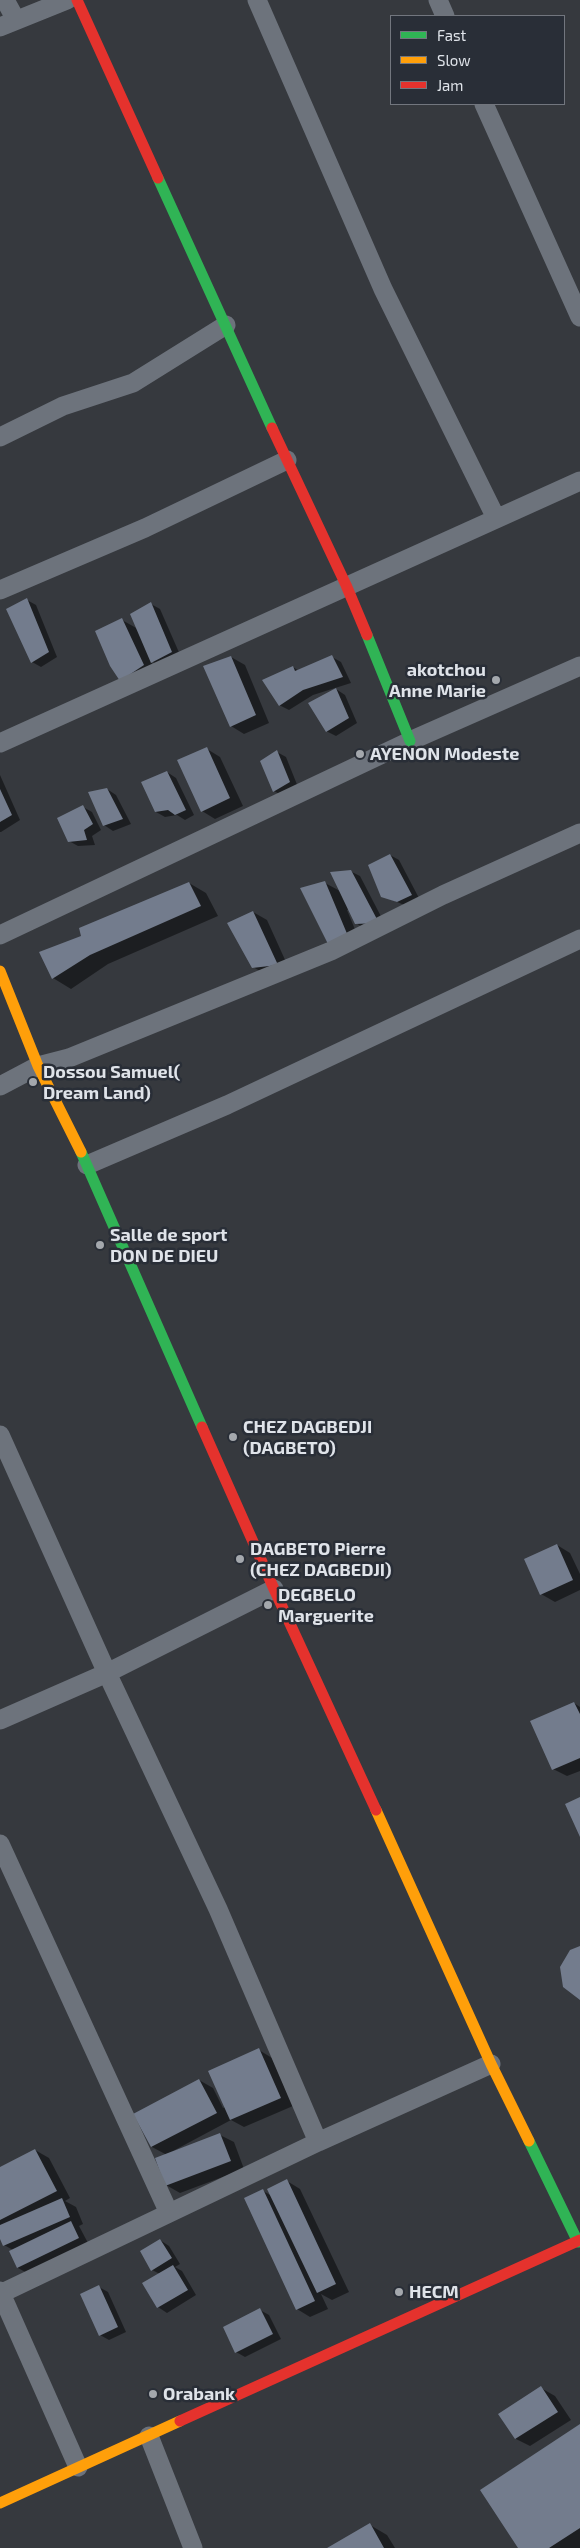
<!DOCTYPE html>
<html>
<head>
<meta charset="utf-8">
<style>
	body { margin:0 }
	#map { position:relative; width:580px; height:2548px; overflow:hidden; background:#36393e; font-family:"Exo 2",sans-serif }
	canvas { display:block }
	.legend { position:absolute; left:390px; top:15px; width:175px; height:90px; box-sizing:border-box; background:#292e37; border:1px solid #72767e; margin:0; padding:6px 9px; list-style:none; font-size:15px; color:#dfe3e9 }
	.legend li { display:flex; align-items:center; gap:10px; height:25px }
	.legend b { width:25px; border:1px solid #72767e }
</style>
</head>
<body>
<div id="map">
<canvas width="580" height="2548"></canvas>
<ul class="legend">
<li><b style="height:6px;background:#30b455"></b>Fast</li>
<li><b style="height:6px;background:#ff9f0a"></b>Slow</li>
<li><b style="height:6px;background:#e5322d"></b>Jam</li>
</ul>
</div>
<script>
const ctx = document.querySelector('canvas').getContext('2d');
ctx.lineJoin = 'round';
function paint(path, color) { ctx.fillStyle = color; ctx.fill(path, 'evenodd'); }
function trace(path, color, width, dash) { ctx.strokeStyle = color; ctx.lineWidth = width; ctx.lineCap = dash ? 'butt' : 'round'; ctx.setLineDash(dash || []); ctx.stroke(path); }
function write(font, color, halo, rows, align = 'center') {
  ctx.font = font + ' "Exo 2",sans-serif'; ctx.lineWidth = 5; ctx.setLineDash([]); ctx.textBaseline = 'middle'; ctx.strokeStyle = halo; ctx.fillStyle = color; for (const [text, x, y, turn = 0] of rows) {
    ctx.save(); ctx.translate(x, y); ctx.rotate((+turn || 0) * Math.PI / 180); ctx.textAlign = isNaN(turn) ? turn : align; if (halo) ctx.strokeText(text, 0, 0); ctx.fillText(text, 0, 0); ctx.restore();
  }
}
paint(new Path2D(`
	M27,600L36,605L57,657L41,667L32,662Z
	M151,604L160,609L181,657L162,667L151,661L157,673L134,688L122,620L138,629Z
	M231,657L245,665L269,723L244,734L231,726Z
	M332,657L341,662L351,683L313,695L289,710L279,705L293,667L299,671Z
	M336,689L345,695L357,723L336,736L326,731Z
	M207,749L220,757L243,806L215,819L202,811Z
	M277,752L286,757L298,787L283,796L274,791Z
	M167,772L176,778L194,815L185,820L177,815L165,817L156,812Z
	M0,775L20,820L1,832H0Z
	M107,789L116,795L131,824L113,831L104,825Z
	M83,807L92,812L101,830L92,836L95,845L78,846L69,841Z
	M390,855L399,860L420,900L407,906L382,896Z
	M350,871L360,876L387,928L365,929L356,923L349,909L347,910L361,944L343,951L325,883L340,891Z
	M189,883L206,893L218,916L108,964L71,989L53,978L41,952L83,937Z
	M253,912L267,920L291,973L267,975L253,967Z
	M557,1545L570,1553L580,1574V1590L555,1602L541,1594Z
	M574,1703L580,1707V1771L567,1776L553,1769Z
	M259,2050L272,2058L293,2106L244,2127L231,2120L173,2151L220,2135L234,2142L244,2169L180,2193L166,2185L167,2155L152,2147L135,2114L199,2080L213,2088L223,2108L225,2107Z
	M35,2150L49,2158L70,2198L65,2201L76,2207L83,2224L79,2226L88,2243L27,2273L18,2268L10,2252L13,2250L4,2245L0,2236V2169Z
	M287,2181L300,2189L349,2292L332,2300L321,2294L328,2309L310,2317L297,2309L263,2191L272,2196Z
	M160,2240L169,2246L180,2264L175,2267L182,2271L196,2295L167,2313L158,2307L144,2284L160,2274L152,2270Z
	M99,2287L108,2292L126,2332L109,2340L100,2335Z
	M260,2310L269,2315L281,2339L245,2357L236,2352Z
	M541,2388L555,2396L571,2420L530,2446L516,2439L500,2414Z
	M580,2425V2548H519Z
	M370,2525L387,2535L395,2548H329Z`), '#0007');
paint(new Path2D(`
	M27,598L49,652L31,663L6,609Z
	M151,602L172,652L151,663L130,614Z
	M122,618L144,665L120,681L110,666L95,631Z
	M332,655L343,677L303,690L279,706L262,680L293,666L295,671Z
	M231,656L256,715L230,727L203,666Z
	M336,688L349,718L326,732L308,703Z
	M207,747L230,798L201,812L177,760Z
	M277,750L290,782L273,792L260,761Z
	M167,771L186,810L175,815L168,810L155,812L141,782Z
	M107,788L123,819L103,826L88,792Z
	M0,789L12,815L0,822Z
	M83,805L93,824L84,830L87,840L68,842L57,818Z
	M390,854L412,895L397,902L381,897L368,865Z
	M351,870L379,923L355,924L330,872Z
	M325,881L348,936L328,944L300,888Z
	M189,882L201,906L90,955L52,979L39,952L81,936L79,928Z
	M253,911L278,965L252,968L227,923Z
	M557,1544L573,1580L540,1595L524,1559Z
	M574,1702L580,1714V1758L552,1770L530,1721Z
	M580,1797V1837L565,1804Z
	M580,1946V2000L563,1987L560,1967L570,1950Z
	M259,2048L281,2098L230,2120L208,2071Z
	M199,2079L217,2113L151,2147L133,2114Z
	M220,2133L231,2161L165,2186L155,2158Z
	M35,2149L57,2191L0,2220V2167Z
	M287,2179L336,2284L317,2293L267,2189Z
	M263,2189L315,2301L296,2310L244,2198Z
	M62,2198L70,2217L3,2246L0,2239V2225Z
	M71,2221L79,2238L17,2268L9,2251Z
	M160,2239L172,2258L151,2271L140,2251Z
	M173,2265L188,2290L157,2308L142,2283Z
	M99,2285L118,2327L99,2336L80,2294Z
	M260,2308L273,2334L235,2353L223,2327Z
	M541,2386L558,2412L515,2439L498,2414Z
	M580,2424V2528L549,2548H518L480,2490Z
	M370,2523L384,2548H327Z`), '#737c8d');
trace(new Path2D(`
	M5,0L16,20
	M257,0L383,289L496,518
	M438,0L445,16
	M0,27L67,0
	M484,104L580,317
	M0,437L63,406L133,383L226,325
	M0,590L145,528L287,460
	M0,743L580,481
	M0,935L410,741L580,666
	M0,1086L38,1066L69,1058L331,951L443,895L580,833
	M87,1165L227,1105L580,939
	M0,1435L107,1673L218,1909L318,2142
	M0,1720L107,1673L274,1589
	M0,1844L169,2213
	M0,2291L78,2467
	M0,2294L318,2142L491,2064
	M149,2436L193,2548`), '#6d737c', 19);
trace(new Path2D(`
	M158,178L272,428
	M367,635L410,741
	M81,1152L202,1427
	M529,2141L578,2242`), '#30b455', 11);
trace(new Path2D(`
	M0,971L38,1066L81,1152
	M376,1810L491,2064L529,2141
	M0,2503L180,2421`), '#ff9f0a', 11);
trace(new Path2D(`
	M77,0L158,178
	M272,428L346,585L367,635
	M202,1427L274,1589L376,1810
	M180,2421L580,2240`), '#e5322d', 11);
for (const [x, y, r, color] of [
	[496,680,5,"#a4a8ad"],
	[360,754,5,"#a4a8ad"],
	[33,1082,5,"#a4a8ad"],
	[100,1245,5,"#a4a8ad"],
	[233,1437,5,"#a4a8ad"],
	[240,1559,5,"#a4a8ad"],
	[268,1605,5,"#a4a8ad"],
	[399,2292,5,"#a4a8ad"],
	[153,2394,5,"#a4a8ad"]
]) { const dot = new Path2D(); dot.arc(x, y, r, 0, 2 * Math.PI); ctx.fillStyle = color; ctx.fill(dot); trace(dot, '#292e37', 2); }
write('bold 18px', '#dfe3e9', '#292e37', [
	["akotchou",486,670,"right"],
	["Anne Marie",486,691,"right"],
	["AYENON Modeste",370,754],
	["Dossou Samuel(",43,1072],
	["Dream Land)",43,1093],
	["Salle de sport",110,1235],
	["DON DE DIEU",110,1256],
	["CHEZ DAGBEDJI",243,1427],
	["(DAGBETO)",243,1448],
	["DAGBETO Pierre",250,1549],
	["(CHEZ DAGBEDJI)",250,1570],
	["DEGBELO",278,1595],
	["Marguerite",278,1616],
	["HECM",409,2292],
	["Orabank",163,2394]
], 'left');
</script>
</body>
</html>
